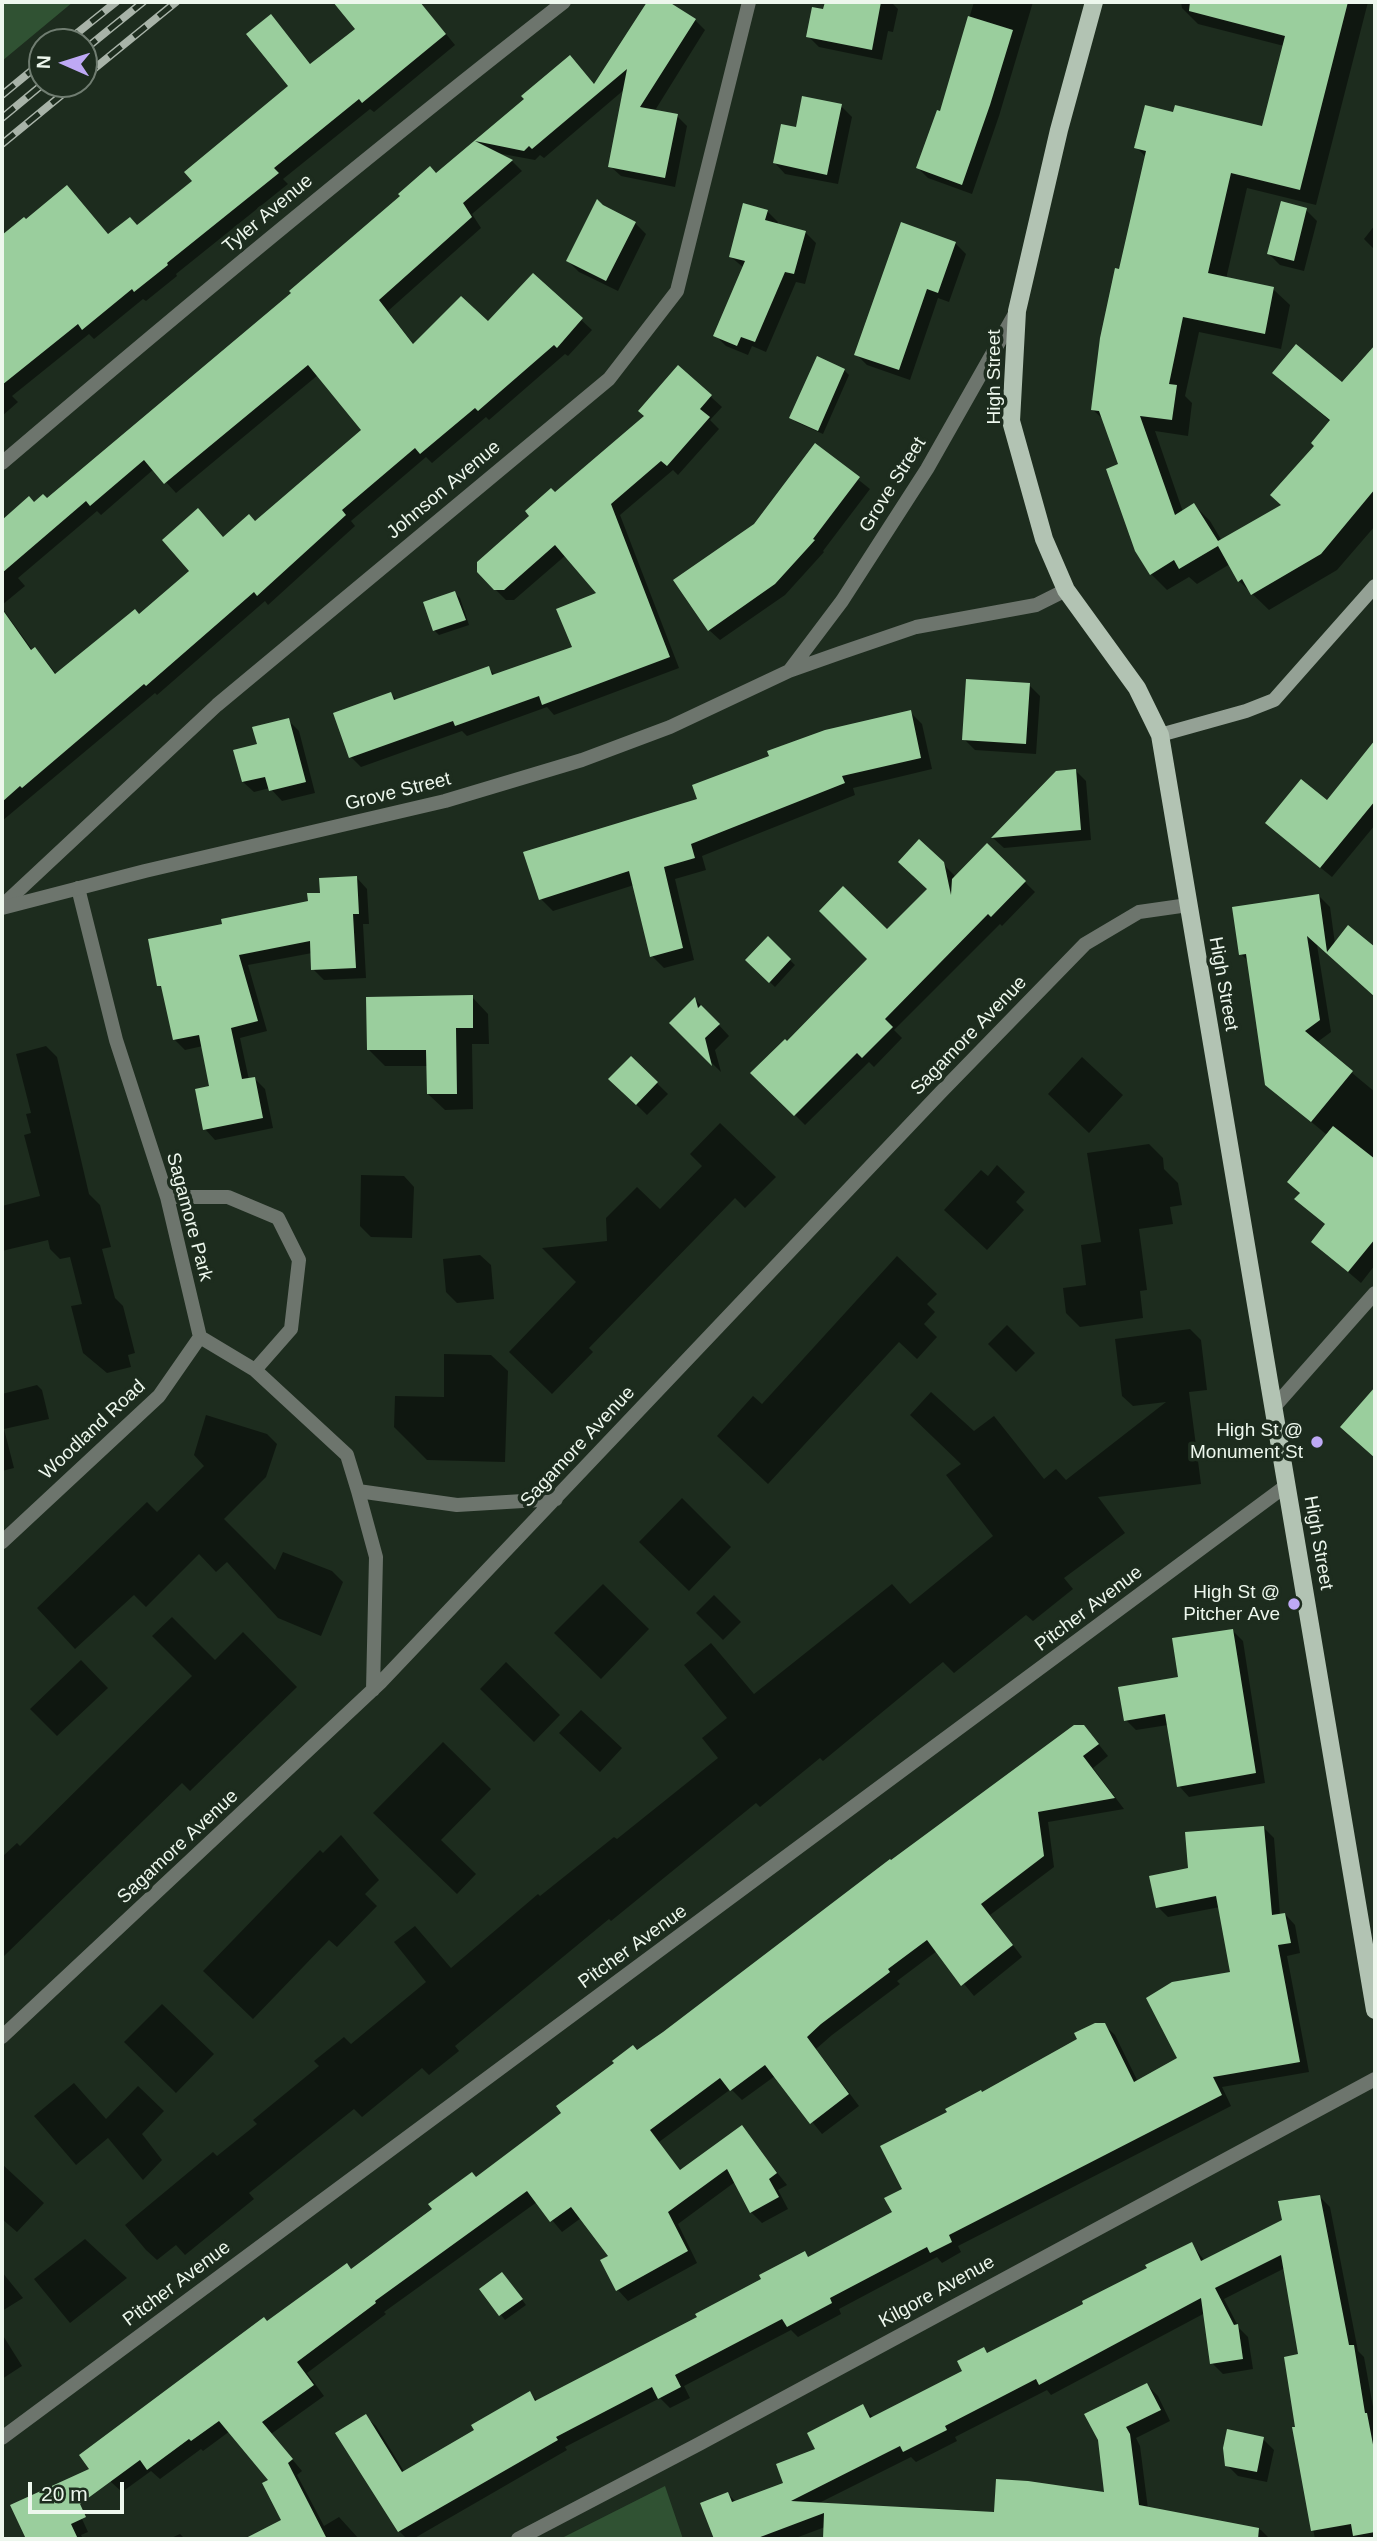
<!DOCTYPE html>
<html>
<head>
<meta charset="utf-8">
<style>
	body { margin:0 }
	#map { position:relative; width:1377px; height:2541px; overflow:hidden; background:#1d2c1e; font-family:Helvetica,sans-serif }
	canvas { display:block }
	.frame { position:absolute; inset:0; border:4px solid #edf7ed; pointer-events:none }
	.north { position:absolute; left:28px; top:28px; width:70px; height:70px; box-sizing:border-box; background:#1d2c1e; border:2px solid #707d71; border-radius:50%; rotate:273deg; font-size:19px; font-weight:700; line-height:28px; text-align:center; color:#edf7ed }
	.north::after { content:''; display:block; margin:auto; width:24px; height:32px; background:#bea9f5; clip-path:polygon(50% 0,100% 100%,50% 72%,0 100%) }
	.scale { position:absolute; left:28px; top:2482px; width:96px; height:32px; box-sizing:border-box; border:4px solid #edf7ed; border-top:0; padding-left:9px; font-size:21px; line-height:24px; white-space:nowrap; color:#edf7ed; -webkit-text-stroke:5px #1d2c1e; paint-order:stroke }
</style>
</head>
<body>
<div id="map">
<canvas width="1377" height="2541"></canvas>
<div class="frame"></div>
<div class="north">N</div>
<div class="scale">20 m</div>
</div>
<script>
const ctx = document.querySelector('canvas').getContext('2d');
ctx.lineJoin = 'round';
function paint(path, color) { ctx.fillStyle = color; ctx.fill(path, 'evenodd'); }
function trace(path, color, width, dash) { ctx.strokeStyle = color; ctx.lineWidth = width; ctx.lineCap = dash ? 'butt' : 'round'; ctx.setLineDash(dash || []); ctx.stroke(path); }
function write(font, color, halo, rows, align = 'center') {
  ctx.font = font + ' Helvetica,sans-serif'; ctx.lineWidth = 7; ctx.setLineDash([]); ctx.textBaseline = 'middle'; ctx.strokeStyle = halo; ctx.fillStyle = color; for (const [text, x, y, turn = 0] of rows) {
    ctx.save(); ctx.translate(x, y); ctx.rotate((+turn || 0) * Math.PI / 180); ctx.textAlign = isNaN(turn) ? turn : align; if (halo) ctx.strokeText(text, 0, 0); ctx.fillText(text, 0, 0); ctx.restore();
  }
}
paint(new Path2D(`
	M2,2H73L2,61Z
	M665,2486L683,2539H560Z`), '#305233');
paint(new Path2D(`
	M393,2H420L455,45L374,112L370,109L283,179L288,184L176,274L177,276L146,301L143,299L94,339L89,334L12,396L18,402L2,416V324L4,322L2,319V237L24,219L109,236L137,226L194,181L290,86L281,27L312,66Z
	M649,2H666L695,20L705,30L654,112L677,116L687,126L675,187L621,176L610,166L625,89L544,158L540,155L535,160L497,153L512,161L522,171L472,214L481,228L388,311L414,345L488,324L533,275L592,330L568,356L565,354L489,420L486,417L432,463L426,457L351,521L355,526L268,605L265,601L157,695L155,693L2,821V680L15,667L2,649V608L33,651L35,649L45,660L57,675L139,616L191,571L224,538L255,523L364,430L318,375L176,493L154,469L101,515L97,511L18,578L25,586L2,605V522L29,499L34,504L47,500L526,99L595,86Z
	M826,2H891L898,9L893,32L888,31L882,60L819,47L808,36L824,11Z
	M974,2H1033L999,116L972,194L928,178L918,168L941,113Z
	M1181,2H1368L1316,205L1247,188L1226,279L1273,289L1290,305L1281,349L1199,332L1185,396L1192,403L1188,436L1155,431L1183,512L1194,505L1210,521L1222,541L1283,505L1331,422L1275,373L1342,385L1375,357V526L1337,570L1269,610L1239,581L1230,564L1197,584L1189,577L1167,590L1151,574L1137,550L1120,465L1105,421L1092,409L1146,157L1136,147L1263,128L1284,46L1198,24L1182,8Z
	M841,106L852,117L838,184L785,174L775,163L797,129Z
	M603,207L635,223L646,234L618,291L579,272L568,261Z
	M1306,210L1317,221L1304,271L1280,265L1269,254Z
	M767,211L778,222L777,225L805,232L816,243L805,284L796,282L766,352L752,346L748,355L726,346L715,335L744,268L731,257Z
	M1375,225V250L1364,239Z
	M955,243L966,254L949,302L938,298L910,380L867,365L856,354Z
	M678,367L722,407L710,420L719,429L678,475L673,470L620,515L679,668L554,715L547,707L467,736L462,731L361,767L351,757L391,694L397,700L488,668L496,676L574,648L599,593L566,555L514,600H506L495,589L646,417Z
	M844,370L849,375L823,434L796,422L791,417Z
	M816,446L870,489L823,551L824,552L785,595L720,640L709,630L755,525Z
	M455,593L460,598L469,625L439,635L434,630Z
	M1029,685L1040,696L1036,754L975,750L964,739Z
	M910,712L922,724L932,769L853,788L855,795L702,856L706,870L675,879L694,960L664,968L652,956L634,885L553,911L541,899L771,757Z
	M288,720L299,731L315,793L282,801L270,788L254,792L243,782L259,746Z
	M1375,743V825L1332,877L1278,833L1327,803Z
	M1075,770L1086,781L1091,840L1004,848L993,838L1057,772Z
	M987,845L1035,892L1002,926L1000,924L894,1030L902,1038L874,1067L869,1062L805,1125L753,1073L787,1043L869,959L887,931L929,889L943,864L954,875L955,879Z
	M357,878L367,889L369,924H363L366,978L324,980L313,969L312,953L248,965L267,1031L240,1038L249,1080L255,1079L265,1089L273,1128L215,1140L205,1129L212,1087L203,1046L185,1050L174,1039L164,990L159,985L224,925L309,902Z
	M1318,895L1330,907L1335,944L1349,927L1375,949V996L1317,945L1331,1032L1316,1043L1375,1092V1265L1361,1283L1313,1242L1327,1226L1297,1199L1327,1135L1266,1084L1249,962L1241,954Z
	M768,939L795,965L775,987L747,960Z
	M472,997L488,1014L489,1044H472L473,1109L445,1110L428,1094V1066H385L369,1050Z
	M695,999L729,1036L715,1050L721,1072L671,1023Z
	M46,1046L57,1057L89,1194L100,1205L111,1247L102,1249L115,1298L123,1306L135,1353L128,1355L131,1367L107,1373L83,1353L71,1306L82,1304L70,1257L60,1259L50,1249L48,1240L2,1251V1206L40,1196L24,1135L31,1133L26,1114L31,1113L16,1054Z
	M1082,1057L1123,1095L1089,1133L1048,1094Z
	M631,1058L668,1094L647,1115L610,1079Z
	M720,1123L776,1177L745,1208L735,1198L589,1348L593,1352L552,1394L509,1352L576,1282L542,1248L607,1241L606,1218L637,1187L660,1209L702,1166L690,1154Z
	M1149,1144L1163,1158L1164,1169L1178,1183L1182,1205L1170,1207L1173,1224L1139,1229L1147,1290L1140,1291L1143,1318L1080,1327L1066,1313L1063,1288L1086,1285L1081,1245L1101,1242L1087,1153Z
	M997,1165L1025,1192L1016,1202L1024,1210L987,1250L944,1210L981,1170L988,1176Z
	M361,1175L404,1176L414,1187L412,1238L371,1237L360,1226Z
	M480,1255L491,1265L494,1299L457,1303L446,1292L443,1259Z
	M897,1256L937,1294L927,1304L935,1312L924,1324L937,1337L917,1359L899,1342L768,1484L717,1436L753,1396L762,1404Z
	M1007,1325L1035,1353L1016,1372L988,1344Z
	M1190,1329L1201,1340L1207,1390L1189,1392L1201,1484L1098,1497L1125,1533L1064,1578L1073,1589L1033,1621L1026,1615L954,1673L943,1662L823,1761L820,1758L760,1807L756,1803L611,1921L609,1919L455,2046L459,2051L429,2075L422,2068L362,2117L354,2109L249,2193L254,2199L185,2255L176,2245L157,2260L146,2250L125,2225L213,2152L217,2156L257,2124L253,2120L319,2066L314,2061L344,2037L351,2044L426,1982L394,1942L415,1926L451,1968L538,1894L540,1896L614,1837L617,1839L718,1758L702,1738L727,1718L684,1665L711,1643L754,1694L892,1584L910,1604L993,1536L946,1475L961,1464L910,1415L931,1392L974,1431L994,1416L1044,1479L1056,1469L1066,1480L1166,1402L1133,1406L1122,1396L1115,1339Z
	M444,1354L491,1355L508,1371L505,1462L427,1460L394,1427L395,1396L444,1397Z
	M37,1385L42,1390L49,1419L4,1429L14,1468L2,1471V1394Z
	M206,1415L267,1434L277,1444L266,1477L224,1519L275,1570L283,1552L332,1571L343,1582L321,1636L278,1618L227,1562L216,1572L199,1554L146,1607L134,1595L75,1649L37,1608L147,1502L157,1512L204,1466L194,1455Z
	M682,1498L731,1547L689,1591L639,1542Z
	M603,1584L649,1629L601,1679L554,1633Z
	M714,1595L741,1622L723,1640L696,1613Z
	M172,1617L215,1660L243,1632L297,1687L190,1791L182,1783L2,1958V1857L17,1843L20,1846L192,1676L152,1636Z
	M1233,1631L1243,1641L1265,1783L1189,1797L1179,1786L1168,1725L1136,1730L1126,1720L1180,1678Z
	M81,1660L108,1688L57,1736L30,1709Z
	M506,1662L560,1715L534,1742L480,1689Z
	M581,1710L622,1748L600,1772L559,1733Z
	M1084,1726L1108,1756L1093,1768L1124,1809L1048,1822L1054,1867L990,1915L1022,1957L974,1996L937,1951L897,1981L900,1984L832,2035L816,2049L859,2106L822,2134L775,2076L742,2100L731,2089L659,2142L681,2171L741,2127L787,2185L778,2190L788,2209L762,2223L751,2212L735,2182L678,2224L697,2263L628,2301L618,2290L603,2261L611,2257L581,2218L562,2232L537,2202L384,2312L386,2314L307,2373L324,2396L271,2434L302,2471L297,2475L324,2526L339,2517L359,2539H249L284,2521L270,2481L230,2431L203,2451L201,2449L160,2479L151,2471L122,2492L111,2482L93,2446L268,2323L352,2271L564,2113L637,2052Z
	M443,1742L491,1789L441,1840L476,1874L457,1894L373,1813Z
	M1264,1828L1274,1838L1280,1915L1285,1914L1295,1925L1300,1953L1287,1956L1309,2072L1222,2087L1231,2106L958,2246L961,2252L942,2263L937,2257L839,2309L841,2314L798,2337L791,2330L684,2386L690,2398L670,2408L660,2398L565,2447L567,2450L413,2539H407L399,2531L365,2416L376,2426L405,2473L476,2430L529,2393L538,2401L699,2318L804,2253L809,2258L894,2213L904,2190L982,2094L1104,2025L1115,2035L1138,2082L1180,2059L1232,1973L1220,1907L1168,1917L1158,1907L1190,1870Z
	M341,1835L379,1880L365,1894L377,1906L337,1947L329,1940L253,2019L203,1971L320,1850L323,1853Z
	M162,2004L214,2054L176,2093L124,2042Z
	M74,2083L106,2119L138,2086L164,2111L142,2134L162,2160L143,2180L108,2138L76,2165L34,2116Z
	M2,2164L44,2203L17,2232L2,2219Z
	M1319,2196L1330,2207L1358,2351L1364,2357L1375,2418V2539H1315L1294,2429L1297,2428L1300,2356L1285,2268L1224,2299L1239,2328L1248,2337L1253,2369L1223,2374L1212,2363L1205,2313L1051,2395L1047,2390L955,2437L957,2441L916,2462L911,2457L817,2504L996,2514L1107,2494L1099,2440L1147,2385L1158,2396L1170,2421L1136,2438L1140,2446L1148,2509L1261,2530L1270,2539H824L825,2527L793,2539H716L703,2504L728,2494L736,2502L785,2484L863,2407L874,2418L964,2372L984,2349L988,2354L1086,2305L1191,2244L1205,2261L1284,2221Z
	M85,2239L127,2278L70,2323L34,2279Z
	M2,2272L23,2298L2,2311Z
	M507,2279L526,2305L505,2320L481,2289Z
	M2,2334L22,2366L2,2379Z
	M1263,2439L1274,2450L1267,2482L1238,2476L1227,2465Z
	M71,2495L88,2532L81,2535L83,2539H28L13,2505Z
	M180,2534L185,2539H169Z`), '#0007');
paint(new Path2D(`
	M333,2H420L446,34L362,103L359,99L274,168L279,173L167,263L168,265L134,292L132,289L82,330L78,324L2,385V235L24,217L26,219L67,185L108,234L130,217L137,225L192,181L184,172L288,86L246,34L271,14L310,64L355,29Z
	M647,2H669L696,19L640,107L678,114L665,178L608,167L627,69L532,149L529,146L524,151L475,141L513,160L463,203L472,217L379,300L413,344L461,296L488,321L533,273L583,318L557,348L554,345L478,411L475,408L420,454L415,448L342,510L346,515L257,596L254,592L146,686L144,684L22,788L20,786L2,802V609L31,650L35,647L55,674L135,609L139,614L189,571L162,540L198,508L223,537L249,514L255,521L361,430L308,365L164,484L144,460L90,506L86,501L2,573V520L29,496L34,502L43,494L47,498L291,293L289,291L400,196L398,194L430,166L436,173L524,99L521,96L570,55L594,84Z
	M825,2H881L872,50L806,37L812,7L823,9Z
	M1190,2H1348L1300,190L1231,173L1208,273L1274,287L1265,334L1183,317L1169,384L1177,385L1172,420L1140,416L1175,515L1194,503L1218,541L1281,505L1270,495L1314,446L1311,443L1330,420L1272,373L1296,344L1342,382L1375,345V489L1321,554L1251,595L1242,579L1238,582L1218,546L1179,569L1174,560L1150,575L1135,551L1106,469L1118,464L1099,411L1091,410L1100,338L1115,268L1119,269L1146,151L1134,148L1145,105L1173,112L1175,105L1262,126L1285,36L1189,11Z
	M968,16L1013,30L990,105L962,185L916,168L937,110L940,111Z
	M802,96L842,104L827,175L773,163L781,124L796,127Z
	M597,199L603,205L636,222L606,281L566,261Z
	M1281,201L1307,208L1294,261L1267,254Z
	M743,203L768,210L765,220L806,231L794,274L785,272L755,342L741,337L737,346L713,336L745,261L729,257Z
	M901,222L956,242L938,293L927,289L899,370L854,355Z
	M817,356L845,369L818,431L789,418Z
	M678,365L712,395L700,409L710,417L667,466L661,461L611,504L670,657L542,705L539,696L455,726L453,721L349,758L333,713L391,692L394,700L489,666L492,675L572,647L556,609L596,593L555,545L504,590H494L477,572V562L529,516L525,511L551,488L555,492L644,416L638,411Z
	M815,443L860,477L813,539L815,540L775,584L708,631L673,580L754,524Z
	M455,591L466,620L433,631L423,602Z
	M966,679L1030,683L1026,744L962,740Z
	M911,710L921,758L842,776L845,783L691,844L695,858L664,867L683,948L650,957L629,871L539,900L523,852L697,799L692,785L769,756L767,751L825,730Z
	M289,718L306,782L269,791L265,777L242,782L233,750L257,744L252,727Z
	M1375,740V801L1320,868L1265,823L1301,779L1327,800Z
	M1076,769L1081,830L991,838L1056,771Z
	M919,839L944,862L951,895L952,879L987,843L1026,881L991,917L988,914L885,1019L893,1027L862,1058L857,1053L794,1116L750,1073L785,1039L787,1041L867,959L819,911L843,886L887,929L927,889L898,862Z
	M357,876L359,914H353L356,968L311,970L310,941L239,955L258,1021L231,1028L242,1079L255,1077L263,1118L203,1130L195,1089L209,1086L199,1035L173,1040L161,986H157L148,939L222,924L221,919L308,901L307,893H320L319,878Z
	M1319,894L1327,952L1348,925L1375,947V997L1307,936L1320,1020L1305,1031L1353,1071L1311,1122L1265,1085L1246,954L1239,955L1232,907Z
	M768,936L791,959L769,983L745,960Z
	M473,995V1028H456L457,1094H427L426,1050H367L366,997Z
	M695,997L698,1008L701,1005L720,1024L705,1038L712,1066L669,1023Z
	M631,1056L658,1082L636,1105L608,1079Z
	M1333,1126L1375,1159V1239L1348,1272L1311,1242L1325,1224L1294,1199L1300,1193L1287,1182Z
	M1375,1387V1458L1340,1427Z
	M1233,1629L1256,1773L1177,1787L1165,1714L1124,1721L1118,1687L1178,1677L1172,1638Z
	M1074,1725H1084L1099,1744L1083,1756L1115,1798L1038,1812L1044,1856L981,1904L1013,1945L961,1986L927,1940L888,1969L890,1972L821,2024L807,2037L849,2094L810,2124L765,2065L730,2091L720,2078L650,2130L680,2170L742,2125L777,2173L769,2179L779,2197L750,2213L727,2169L668,2212L688,2251L616,2291L600,2260L608,2256L571,2207L550,2222L527,2191L375,2301L376,2303L297,2362L314,2385L262,2422L293,2459L288,2463L327,2539H244L281,2520L262,2483L268,2480L219,2421L191,2441L189,2439L147,2470L140,2460L80,2504L86,2517L71,2524L78,2539H26L10,2505L89,2469L79,2455L264,2317L267,2321L347,2263L351,2269L432,2209L428,2204L472,2172L476,2177L561,2113L556,2106L614,2063L612,2061L633,2045L637,2050L663,2032L890,1859L891,1860Z
	M1264,1826L1272,1915L1285,1913L1291,1943L1278,1945L1300,2062L1213,2077L1222,2095L949,2235L952,2242L930,2253L927,2247L830,2298L832,2303L787,2327L782,2319L675,2375L681,2387L658,2399L652,2387L556,2437L558,2440L398,2532L335,2433L366,2414L402,2472L474,2430L471,2425L530,2391L535,2401L697,2317L695,2314L761,2279L759,2275L805,2251L808,2257L892,2212L884,2198L902,2189L880,2146L947,2112L945,2109L981,2090L982,2092L1077,2039L1074,2033L1095,2023H1105L1134,2082L1177,2058L1146,1998L1172,1982L1230,1972L1216,1896L1156,1908L1149,1876L1188,1868L1185,1832Z
	M1320,2195L1349,2345H1354L1365,2413H1367L1375,2455V2532L1353,2536L1351,2524L1311,2531L1292,2427H1295L1284,2357L1298,2354L1281,2255L1215,2288L1234,2325L1238,2324L1243,2359L1210,2364L1201,2298L1039,2385L1036,2379L945,2426L947,2430L903,2452L900,2446L791,2501L994,2512L996,2479L1028,2481L1104,2492L1098,2440L1084,2414L1147,2383L1161,2410L1126,2427L1130,2434L1139,2505L1259,2528L1258,2539H823L824,2513L755,2539H714L700,2503L728,2492L732,2502L783,2483L776,2464L815,2449L807,2433L863,2404L870,2418L962,2371L957,2361L984,2347L987,2353L1083,2304L1082,2301L1147,2268L1145,2265L1192,2242L1201,2261L1282,2220L1278,2201Z
	M502,2272L523,2299L499,2316L479,2289Z
	M1227,2429L1264,2437L1257,2472L1225,2466L1223,2448Z`), '#9ace9d');
trace(new Path2D(`
	M2,463C186,306 373,151 564,2
	M78,888L116,1040L167,1197L200,1337L255,1370L347,1455L358,1491L457,1505L556,1499
	M2,906L217,705L609,379L677,291L749,2
	M167,1197H228L278,1218L299,1260L291,1329L255,1370
	M1274,1407L1375,1293
	M358,1491L376,1557L373,1690
	M2,1542L159,1396L200,1337
	M2,2037L380,1683L941,1092L1085,944L1139,912L1188,905
	M2,2438L1287,1485
	M518,2539L699,2444L1375,2079`), '#6d756d', 14);
trace(new Path2D(`
	M790,670L842,601L927,469L1016,312
	M2,908L145,871L445,801L582,760L670,727L789,671L840,653L916,627L1036,605L1066,590`), '#6d756d', 14);
trace(new Path2D(`
	M1160,735L1246,711L1274,700L1375,586`), '#94a195', 14);
trace(new Path2D(`
	M1094,2L1059,130L1017,311L1011,421L1044,539L1066,590L1137,688L1160,735L1375,2010`), '#b2c3b3', 18);
const rail = new Path2D(`
	M66,42L116,2
	M84,50L143,2
	M84,77L176,2
	M2,95L42,62
	M2,118L43,84
	M2,144L75,84`);
trace(rail, '#a8b3a8', 8);
trace(rail, '#1d2c1e', 5, [16]);
for (const [x, y, r, color] of [
	[1317,1442,7,"#bea9f5"],
	[1294,1604,7,"#bea9f5"]
]) { const dot = new Path2D(); dot.arc(x, y, r, 0, 2 * Math.PI); ctx.fillStyle = color; ctx.fill(dot); trace(dot, '#1d2c1e', 2.5); }
write('19px', '#edf7ed', '#1d2c1e', [
	["Tyler Avenue",268,214,-40],
	["High Street",995,377,-90],
	["Grove Street",893,485,-58],
	["Johnson Avenue",444,490,-40],
	["Grove Street",398,792,-14],
	["High Street",1223,984,80],
	["Sagamore Avenue",969,1036,-46],
	["Sagamore Park",189,1217,75],
	["Woodland Road",93,1430,-43],
	["Sagamore Avenue",578,1447,-47],
	["High Street",1318,1543,80],
	["Pitcher Avenue",1089,1609,-37],
	["Sagamore Avenue",178,1847,-43],
	["Pitcher Avenue",633,1947,-36],
	["Pitcher Avenue",177,2284,-37],
	["Kilgore Avenue",937,2292,-29]
]);
write('19px', '#edf7ed', '#1d2c1e', [
	["High St @",1303,1431],
	["Monument St",1303,1453],
	["High St @",1280,1593],
	["Pitcher Ave",1280,1615]
], 'right');
</script>
</body>
</html>
